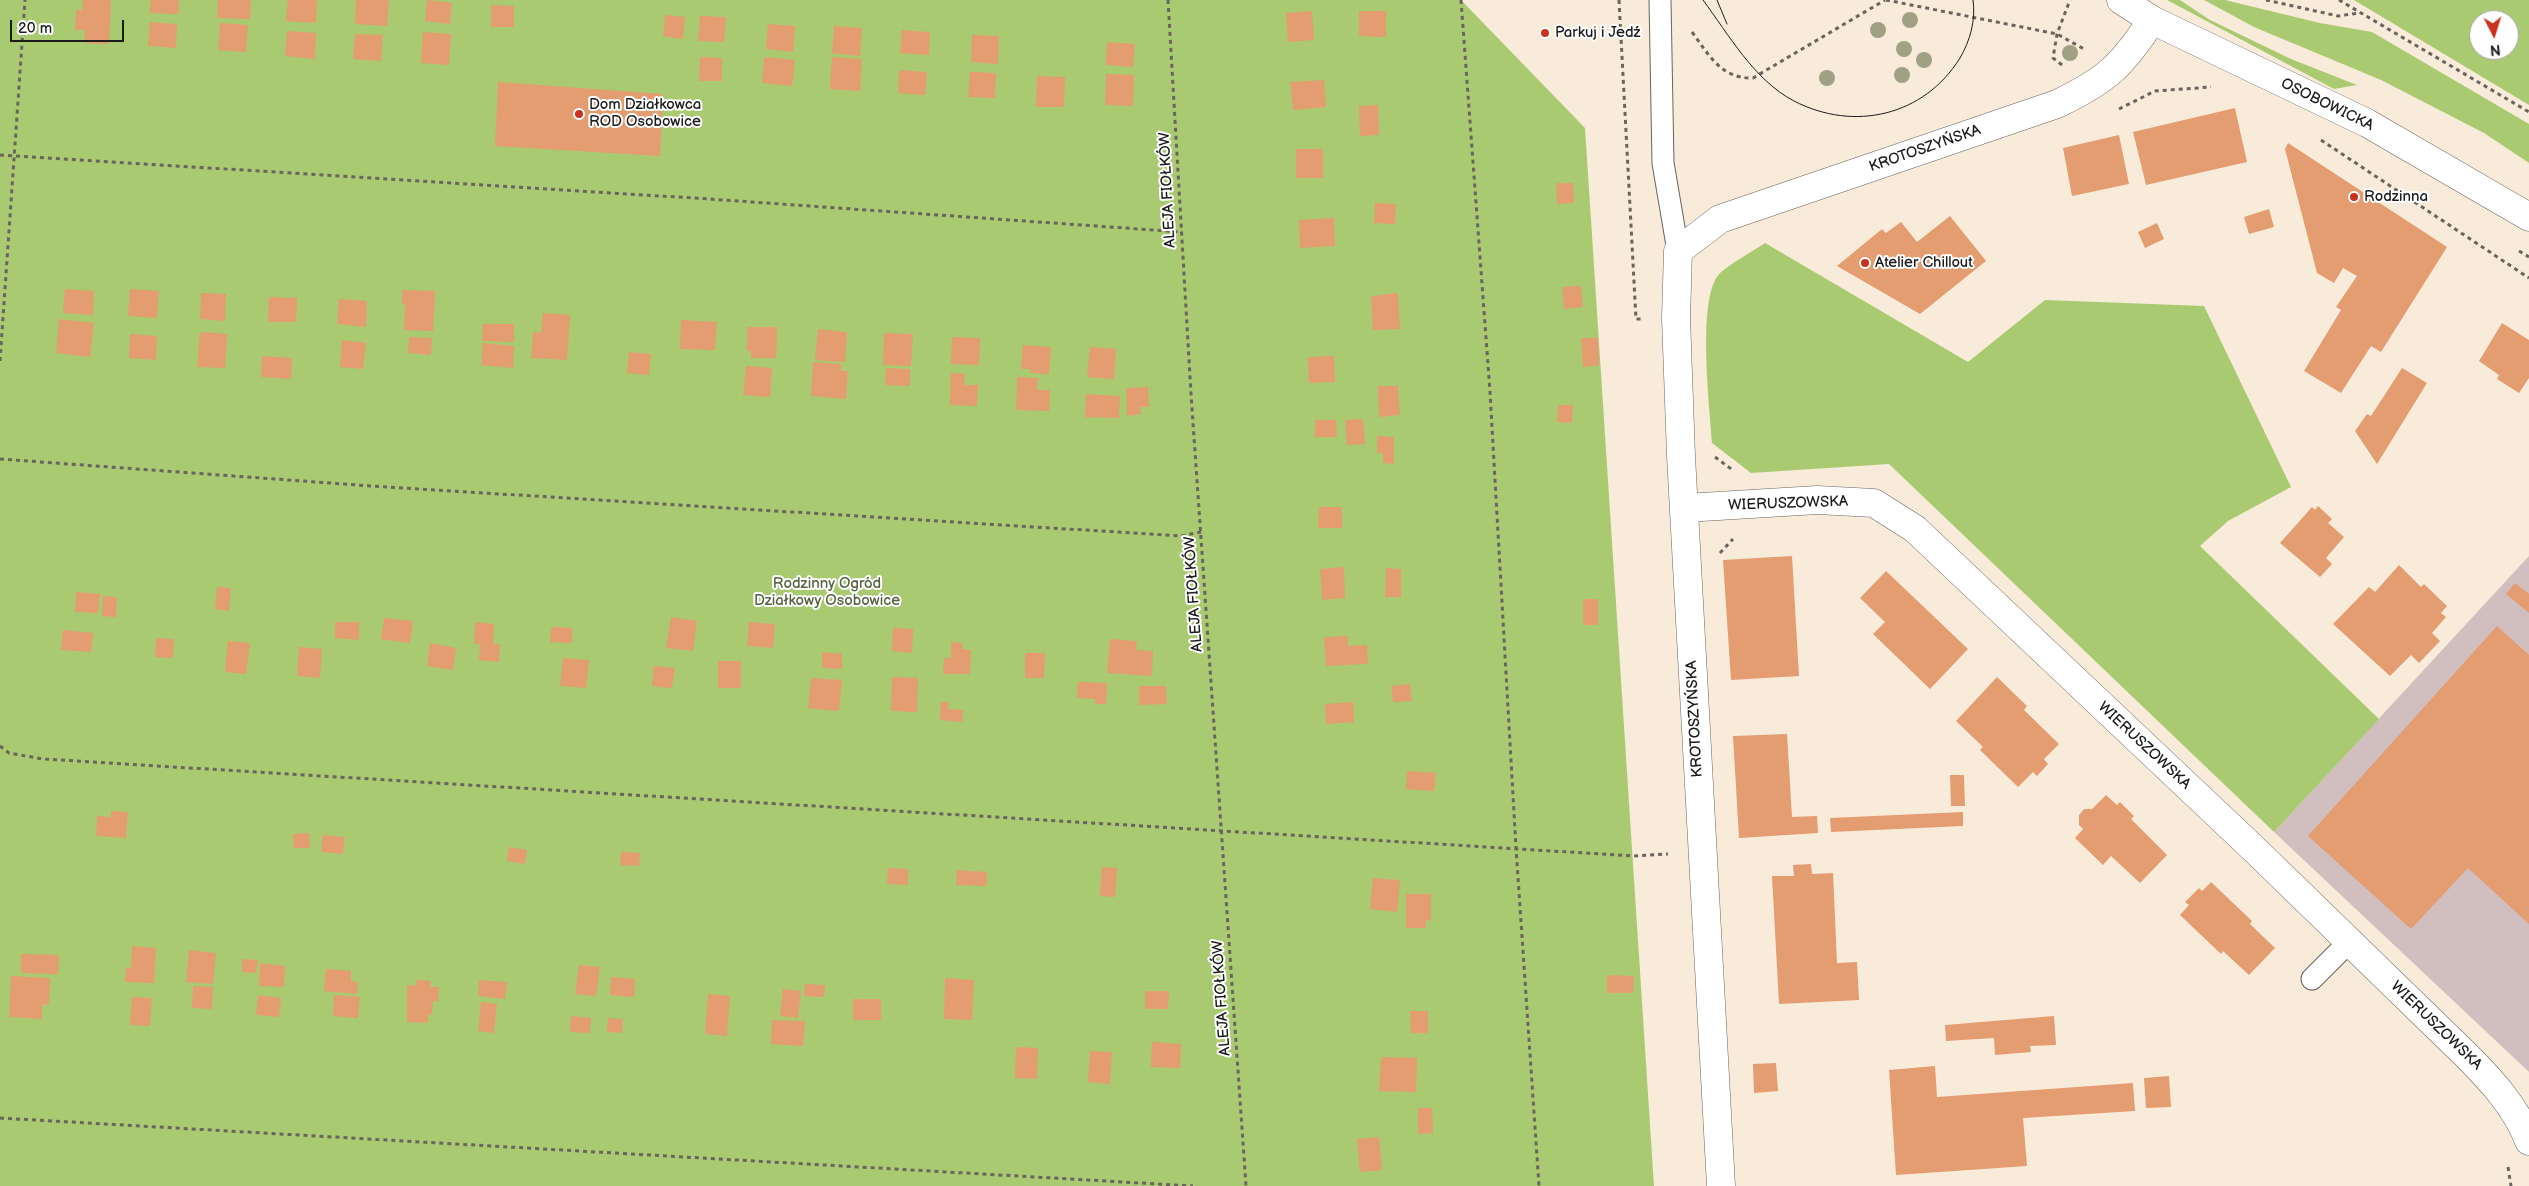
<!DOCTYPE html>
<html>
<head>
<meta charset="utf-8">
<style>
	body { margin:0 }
	#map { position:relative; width:2529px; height:1186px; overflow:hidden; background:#f9ebda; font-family:"Balsamiq Sans",sans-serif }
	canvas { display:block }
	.north { position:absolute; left:2469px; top:10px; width:50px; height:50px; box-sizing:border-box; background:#fff; border:1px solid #a4a4a4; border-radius:50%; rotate:175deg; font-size:14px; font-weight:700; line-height:20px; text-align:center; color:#1c1c1c }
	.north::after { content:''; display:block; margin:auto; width:18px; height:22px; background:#c8321e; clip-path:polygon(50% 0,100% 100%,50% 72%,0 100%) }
	.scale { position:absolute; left:10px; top:20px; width:114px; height:22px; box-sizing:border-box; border:2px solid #1c1c1c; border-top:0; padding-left:6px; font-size:15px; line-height:18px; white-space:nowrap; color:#1c1c1c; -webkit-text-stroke:4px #fff; paint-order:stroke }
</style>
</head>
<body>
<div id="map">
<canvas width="2529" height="1186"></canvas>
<div class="north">N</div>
<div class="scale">20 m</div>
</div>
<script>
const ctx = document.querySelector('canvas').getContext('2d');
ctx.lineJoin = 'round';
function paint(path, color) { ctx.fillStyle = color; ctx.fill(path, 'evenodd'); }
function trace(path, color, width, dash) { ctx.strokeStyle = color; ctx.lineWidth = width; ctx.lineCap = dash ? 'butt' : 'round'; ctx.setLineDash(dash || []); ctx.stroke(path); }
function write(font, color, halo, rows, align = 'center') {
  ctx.font = font + ' "Balsamiq Sans",sans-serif'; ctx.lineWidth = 4; ctx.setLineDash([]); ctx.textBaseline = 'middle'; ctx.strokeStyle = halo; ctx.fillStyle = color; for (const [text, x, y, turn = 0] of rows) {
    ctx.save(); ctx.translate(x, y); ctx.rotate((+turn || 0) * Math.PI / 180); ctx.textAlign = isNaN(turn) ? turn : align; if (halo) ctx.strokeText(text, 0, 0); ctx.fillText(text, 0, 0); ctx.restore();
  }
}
paint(new Path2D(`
	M2529,556V1072L2274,832Z`), '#d1bfbf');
paint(new Path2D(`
	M0,0H1461L1585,128L1654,1186H0Z
	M2167,0H2180L2210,20L2291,59L2357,85L2334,89Z
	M2204,0H2225L2320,23L2372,32L2529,124V163L2484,133L2381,80L2254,27Z
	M2354,0H2529V105ZM2479,20H2509V50H2479Z
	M1765,243L1968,362L2045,300L2204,306L2291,487L2228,521L2200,546L2379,719L2274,832L1889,464L1751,473L1712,443C1710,408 1696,297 1720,273C1733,262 1750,253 1765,243Z`), '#aaca72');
paint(new Path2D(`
	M83,0H111L109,44L84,43L85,30H75L76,10H82Z
	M151,0H179L178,14L150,13Z
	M218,0H251L250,19L217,18Z
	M288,0H317L316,23L286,21Z
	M356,0H389L387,26L355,24Z
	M427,0L452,3L450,24L425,21Z
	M491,5L514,6V27H491Z
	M1312,11L1314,40L1288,42L1286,13Z
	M1359,11H1386V37L1359,36Z
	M665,15L685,17L683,39L663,36Z
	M700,16L726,17L724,42L698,41Z
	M150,22L177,24L176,48L148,46Z
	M220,23L248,25L246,52L218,50Z
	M768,24L795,26L793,52L766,49Z
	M834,26L862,28L860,56L832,53Z
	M902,30L930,32L929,55L900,53Z
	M287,31L316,33L315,59L285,56Z
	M423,32L451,34L449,65L421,63Z
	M355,34L383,35L381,61L353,59Z
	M972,35L999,36L998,64L971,62Z
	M1107,42L1135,44L1133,67L1106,65Z
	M700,57L722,58V81H699Z
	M764,57L795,60L792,86L762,83Z
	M832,57L862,59L860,91L830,89Z
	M899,70L927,72L925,95L898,93Z
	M970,72L996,73L995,98L968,97Z
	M1106,74L1134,75L1133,106L1105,105Z
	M1037,76L1065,77L1064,107H1036Z
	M1324,80L1326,107L1293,110L1290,82Z
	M498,82L663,94L660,156L495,146Z
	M1378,105L1379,135L1360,136L1359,106Z
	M2235,108L2247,162L2146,185L2133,132Z
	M2119,135L2129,184L2072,196L2063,148Z
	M2288,143L2447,247L2381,352L2371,346L2341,393L2304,371L2341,310L2336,307L2357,276L2343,268L2334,283L2317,273L2285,149Z
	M1296,149H1323V178H1296Z
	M1556,183H1573L1574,203L1557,204Z
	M1375,203L1396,204L1395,224L1374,223Z
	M2269,209L2274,227L2249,234L2244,217Z
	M1950,216L1986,261L1920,314L1837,266L1882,229L1886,233L1901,222L1917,242Z
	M1334,218L1335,246L1300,248L1299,220Z
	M2157,223L2164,239L2145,248L2138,232Z
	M1581,286L1583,307L1564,309L1562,287Z
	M65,289L94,291L93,315L63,313Z
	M130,289L159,291L157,318L128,316Z
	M402,290L435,291L433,331L404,330L405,304H402Z
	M201,293L226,294L225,321L200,319Z
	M1398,293L1400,329L1373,330L1371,296Z
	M269,297L297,298L296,322H268Z
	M339,299L367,301L366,327L337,324Z
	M543,313L570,315L567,360L531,358L533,332L541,333Z
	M59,319L94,323L90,357L56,353Z
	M681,320L717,322L715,350L680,349Z
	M2502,323L2529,340V378L2519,393L2497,379L2499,375L2479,361Z
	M483,324H514V342L482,341Z
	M747,327H777L776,358H751V351H747Z
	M818,329L847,332L845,362L815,360Z
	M200,332L227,334L225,368L197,367Z
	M884,333L913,334L911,366L883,365Z
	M130,334L157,336L156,360L129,358Z
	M409,337L432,338L431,355L408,353Z
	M952,337L980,338L979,365L951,364Z
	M1581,338H1598L1599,365L1583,367Z
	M342,340L366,343L363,369L340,367Z
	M483,343L514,346L513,368L481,365Z
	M1023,345L1051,347L1049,374L1030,373V369H1021Z
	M1090,347L1116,349L1114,379L1087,377Z
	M629,352L651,354L649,375L627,373Z
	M262,356L292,358L291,379L261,377Z
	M1334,356L1335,382L1309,383L1308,357Z
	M813,362L841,364V371H848L846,399L811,396Z
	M746,366L772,368L770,397L743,395Z
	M886,368L910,369V386L885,385Z
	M2402,368L2427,383L2377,464L2355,431L2367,414L2371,416Z
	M951,373L965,374L964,385H978L977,406L950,405Z
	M1017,377L1038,378L1037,390H1050L1049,411L1016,410Z
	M1378,386H1398L1400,415L1379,417Z
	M1148,387L1149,407H1140L1141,414L1127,416L1126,388Z
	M1086,394L1120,396L1119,418L1085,417Z
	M1558,405H1573L1572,423L1557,422Z
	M1363,419L1365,444L1347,445L1345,420Z
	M1315,420H1336L1337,437H1315Z
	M1377,436L1394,437V464L1383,463V453H1377Z
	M2318,506L2332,519L2328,523L2344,537L2326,558L2332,564L2320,577L2280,543L2312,507L2315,510Z
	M1319,507H1342V528H1318Z
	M1792,556L1799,676L1731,680L1723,560Z
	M2399,565L2421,587L2424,584L2447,606L2441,613L2446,617L2432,633L2440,641L2419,663L2411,655L2390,676L2333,624L2369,587L2375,592Z
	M1344,567L1345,598L1322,600L1320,569Z
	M1386,568L1401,569V597H1385Z
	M1886,571L1968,649L1930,689L1873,634L1885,622L1860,598Z
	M2515,583L2529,594V613L2506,594Z
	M217,587L231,588L229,611L215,609Z
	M76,592L100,594L98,613L75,612Z
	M103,596L117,597L116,617L102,616Z
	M1583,599H1598V625H1583Z
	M671,617L697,621L693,651L666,648Z
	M384,618L413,621L410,643L381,639Z
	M335,622H359V640L335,638Z
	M475,622L494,624L493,644H500L499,662L479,660L480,644H474Z
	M749,622L775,624L773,648L747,646Z
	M2497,626L2529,655V924L2468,868L2411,929L2308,836Z
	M551,627L572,628V643L550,642Z
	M893,628L913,629L912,653L892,651Z
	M63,630L93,633L91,652L61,650Z
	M1348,636V646L1367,645L1368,664L1326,666L1324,637Z
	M156,638L174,639L173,658L155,657Z
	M1110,639L1137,641L1136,650L1153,651L1152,676L1107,673Z
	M228,641L250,643L246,674L225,672Z
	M951,642L962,643V649L971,650L970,674H943L944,658H951Z
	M430,643L456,648L453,670L427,666Z
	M299,647L322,649L320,678L297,676Z
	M822,652L842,654V669L822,668Z
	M1025,653H1045L1044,678H1025Z
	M563,658L589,660L586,688L560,686Z
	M718,661H741V688H718Z
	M654,666L675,668L672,688L652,686Z
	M892,677L918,678L917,712L891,711Z
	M1997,677L2027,706L2024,710L2059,744L2044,759L2048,764L2037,776L2033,772L2018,787L1980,750L1983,747L1956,721Z
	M811,678L842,680L839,711L808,708Z
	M1078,682L1107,683L1106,704H1095L1096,699L1077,698Z
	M1410,684L1412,701L1393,702L1391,686Z
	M1139,686H1166L1167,704L1139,705Z
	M941,702H949L948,709L963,710L962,722L940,720Z
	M1353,702L1354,722L1326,724L1325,704Z
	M1787,734L1792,817L1817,816L1818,833L1739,838L1733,736Z
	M1407,771L1436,773L1434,791L1406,789Z
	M1950,775H1964L1965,806H1951Z
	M2106,795L2117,805L2120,802L2134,816L2131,819L2167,855L2140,883L2111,856L2103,865L2075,838L2083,829L2079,825V815L2084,809H2092Z
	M111,811L128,812L126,838L96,836L97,816L111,817Z
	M1963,812V826L1831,832L1830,818Z
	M309,833L310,848H294L293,834Z
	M323,835L345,837L343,854L321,852Z
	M509,847L527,850L525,864L507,861Z
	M621,852L640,853L639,866L620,865Z
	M1811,864L1812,874L1833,873L1837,963L1857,962L1859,1000L1779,1004L1772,876H1794L1793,865Z
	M1102,867L1117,868L1115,897L1100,896Z
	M888,868L908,869V885L887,884Z
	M957,870L987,872L986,886L956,885Z
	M1373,878L1400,880L1397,912L1370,909Z
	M2211,882L2252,921L2250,924L2275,948L2249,975L2223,951L2221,954L2180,915L2189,905L2185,902L2199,888L2202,891Z
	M1406,894H1431V921L1426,920V928H1406Z
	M132,946L156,948L154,983L125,982L126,967L131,968Z
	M189,950L216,953L213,984L186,982Z
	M21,954L59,955L58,974L21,973Z
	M242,959L258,960L256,973L242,972Z
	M260,963L285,966L284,987L259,986Z
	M579,965L600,967L596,996L575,994Z
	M326,969L351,971V981L358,982L357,994L324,991Z
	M1607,975L1634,976L1633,993H1607Z
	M11,976L50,978L49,1005L42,1004V1019L9,1017Z
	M611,977L635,979L634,997L610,995Z
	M945,978L974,980L972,1020L944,1019Z
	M416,980L431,981L430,987H439L438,1001H433L432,1015H428V1023L407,1022V985L415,986Z
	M479,980L507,982L505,999L478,996Z
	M805,984L825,985L824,997L804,996Z
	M193,986L213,987L212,1009L192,1008Z
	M783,989L801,991L798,1018L780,1016Z
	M1145,991H1169L1168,1009H1145Z
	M708,994L730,996L727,1036L705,1034Z
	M258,995L281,998L279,1017L256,1015Z
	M334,995L360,997L358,1018L333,1016Z
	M132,997L152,998L150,1026L130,1025Z
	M853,999H881V1020H853Z
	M481,1002L497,1004L494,1033L478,1031Z
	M1410,1011H1428V1033H1411Z
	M571,1016L591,1018L590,1033L570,1032Z
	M2054,1016L2056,1045L2030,1046L2031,1052L1995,1055L1994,1038L1946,1041L1945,1025Z
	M608,1018L623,1019L622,1033L607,1032Z
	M772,1020L805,1021L803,1046L771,1044Z
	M1152,1042L1181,1044L1180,1068L1151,1067Z
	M1016,1047L1038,1048L1037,1079L1015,1078Z
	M1090,1051L1112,1052L1110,1084L1088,1082Z
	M1381,1057L1417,1058L1416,1092L1379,1091Z
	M1776,1063L1778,1091L1754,1093L1753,1064Z
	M1935,1066L1937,1097L2133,1083L2135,1111L2023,1118L2027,1166L1896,1175L1889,1070Z
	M2169,1076L2171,1107L2146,1108L2144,1078Z
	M1418,1108H1432L1433,1133L1418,1134Z
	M1379,1137L1382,1170L1360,1172L1357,1139Z`), '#e49c71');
const lane = new Path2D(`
	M1660,0L1663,163L1678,251
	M2312,979L2349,942`);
const street = new Path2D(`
	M1685,508L1817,500L1874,503L1915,529L2255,850L2466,1055C2491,1080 2516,1107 2529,1141
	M1721,1186L1681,456L1676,318L1678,251L1720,219L2057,104C2107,80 2122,66 2152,20`);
const secondary = new Path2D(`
	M2121,0L2152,20L2367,123L2529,217`);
trace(lane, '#69645e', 23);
trace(street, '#69645e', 29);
trace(secondary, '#69645e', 29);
trace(new Path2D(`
	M1168,0L1191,394L1246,1186
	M1461,0L1490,392L1516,848L1539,1186
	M1619,0L1636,319H1642
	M1886,0L2057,34L2084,49
	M2266,0L2338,16L2359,13
	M2339,0L2529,112
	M1692,32C1709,55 1721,79 1753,78L1885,0
	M2062,65L2053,58L2057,34L2070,0
	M2119,109L2155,91L2211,87
	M2321,140L2529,278
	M0,155L709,199L1182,232
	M2519,251L2529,257
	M0,361L25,0
	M1715,457L1734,471
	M0,459L371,486L1181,536L1201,532
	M1720,553L1733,539
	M0,746L9,753L43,759L1634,856L1668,854
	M0,1118L1193,1186
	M2508,1167L2511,1186`), '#69645e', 3, [4, 4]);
trace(lane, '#fff', 21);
trace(street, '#fff', 28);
trace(secondary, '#fff', 28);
trace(new Path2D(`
	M1703,0C1729,35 1754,80 1794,101C1854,132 1924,116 1960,58C1970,41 1976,20 1973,0
	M1717,0L1727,24`), '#1c1c1c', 1);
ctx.fillStyle = '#9fa084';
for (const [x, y] of [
	[1910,20],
	[1878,30],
	[1904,49],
	[2070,53],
	[1924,60],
	[1902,75],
	[1827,78]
]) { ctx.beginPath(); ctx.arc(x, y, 8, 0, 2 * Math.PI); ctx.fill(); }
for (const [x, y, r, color] of [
	[1545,33,5,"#c8321e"],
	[579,114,5,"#c8321e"],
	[2354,197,5,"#c8321e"],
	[1865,263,5,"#c8321e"]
]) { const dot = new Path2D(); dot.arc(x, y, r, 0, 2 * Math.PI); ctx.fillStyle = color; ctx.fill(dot); trace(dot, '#fff', 2); }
write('15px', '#1c1c1c', '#fff', [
	["Parkuj i Jedź",1555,33],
	["Dom Działkowca",589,105],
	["ROD Osobowice",589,122],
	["Rodzinna",2364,197],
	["Atelier Chillout",1875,263]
], 'left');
write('15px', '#1c1c1c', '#fff', [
	["OSOBOWICKA",2327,105,26],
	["KROTOSZYŃSKA",1925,149,-19],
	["ALEJA FIOŁKÓW",1168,190,-93],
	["WIERUSZOWSKA",1788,504,-2],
	["ALEJA FIOŁKÓW",1194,594,-94],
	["KROTOSZYŃSKA",1695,719,-93],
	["WIERUSZOWSKA",2144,746,43],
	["ALEJA FIOŁKÓW",1222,998,-94],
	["WIERUSZOWSKA",2436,1026,44]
]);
write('15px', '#55623e', '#fff', [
	["Rodzinny Ogród",827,584],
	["Działkowy Osobowice",827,601]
]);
</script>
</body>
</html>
